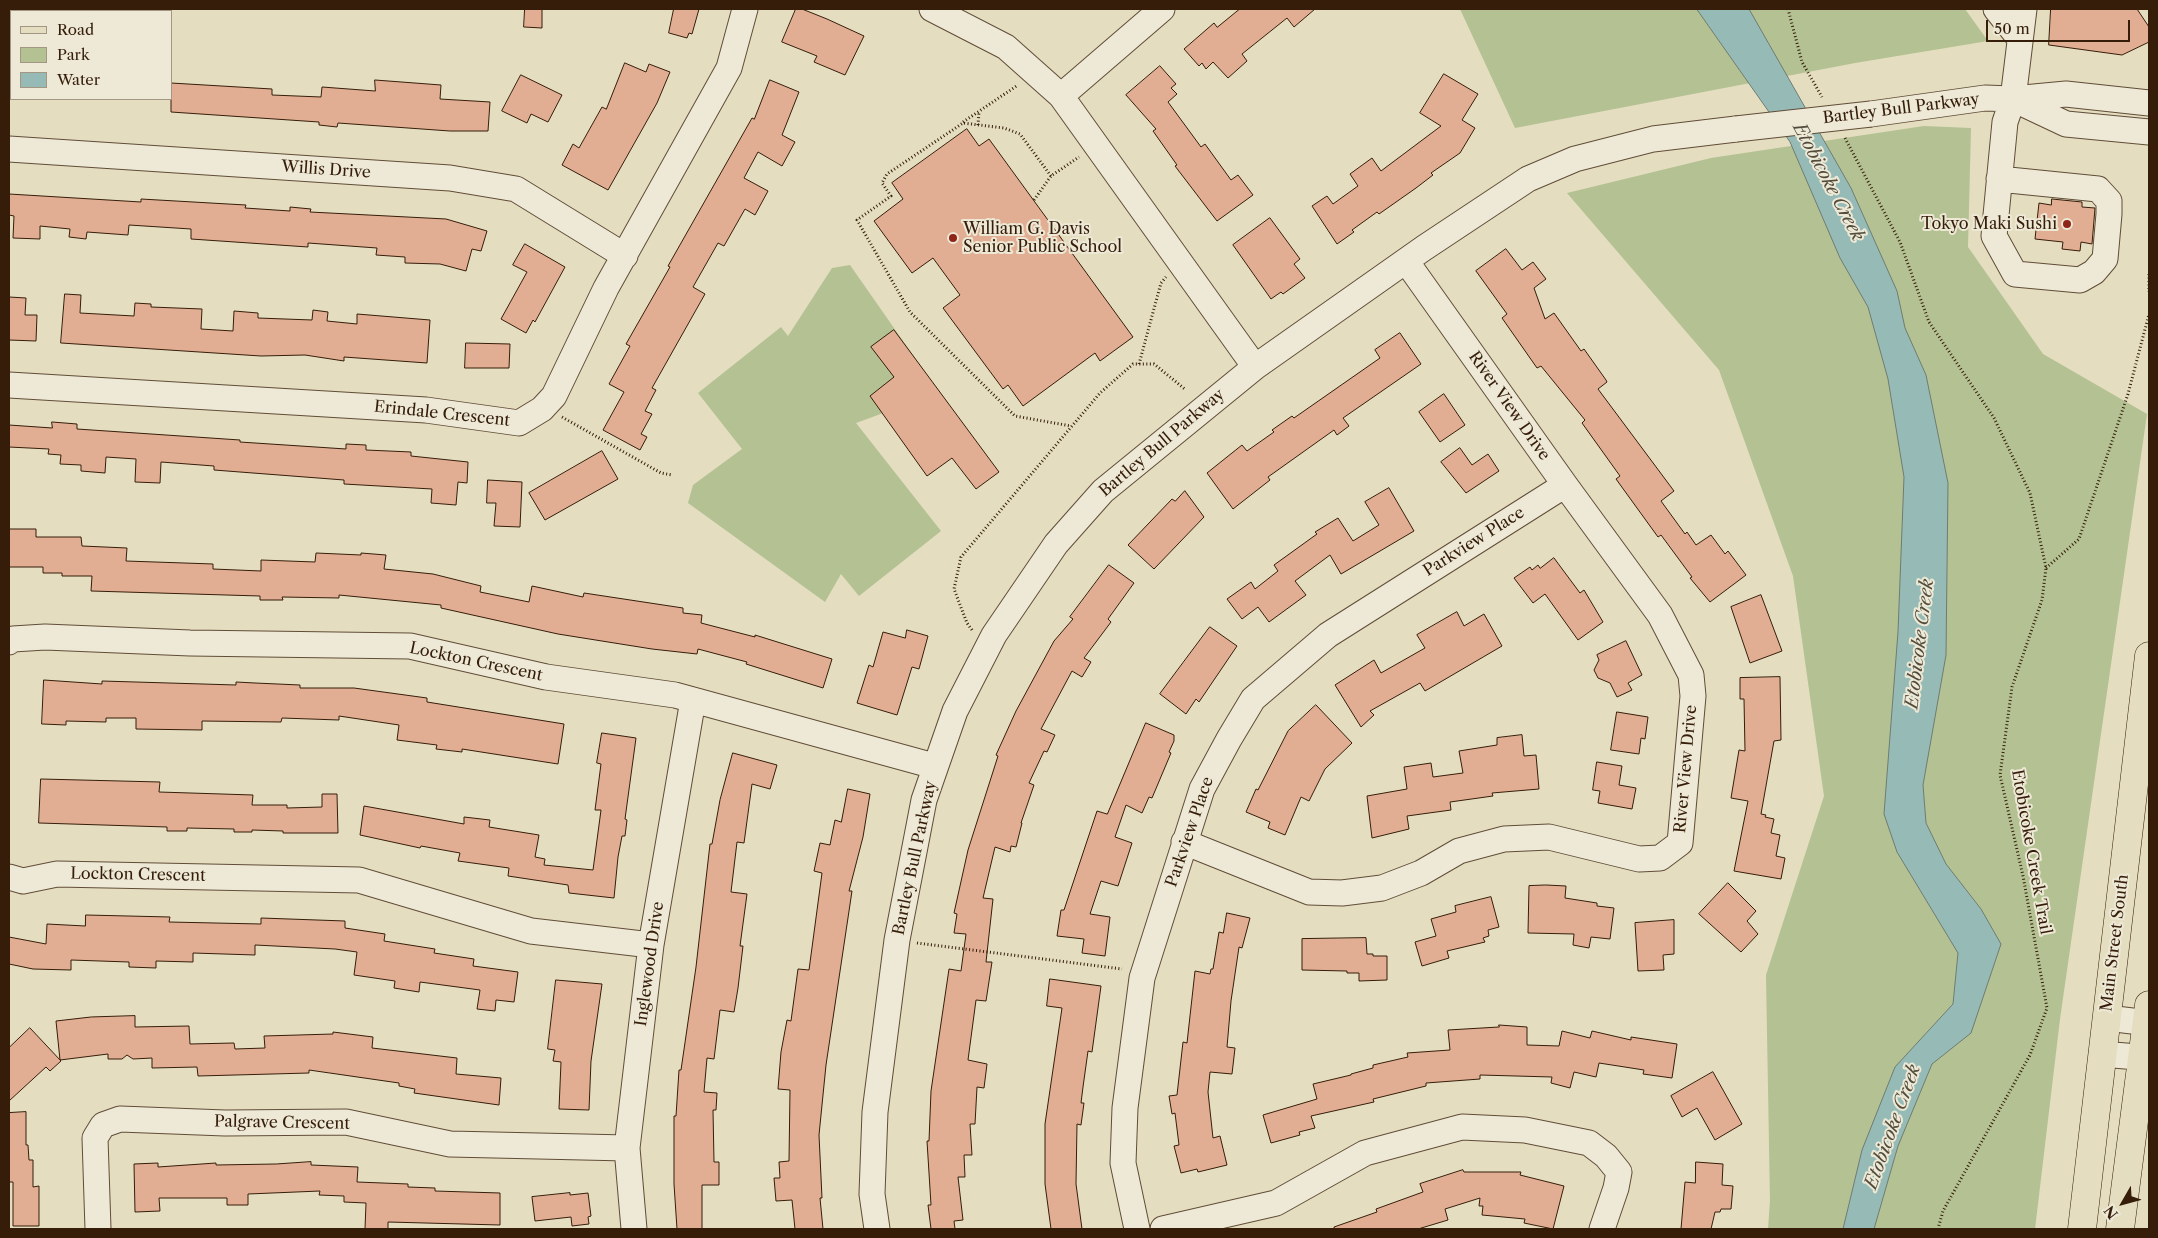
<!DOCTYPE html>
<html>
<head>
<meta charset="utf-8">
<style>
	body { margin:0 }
	#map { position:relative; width:2158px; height:1238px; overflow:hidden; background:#e4ddc0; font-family:"Libre Caslon Text",serif }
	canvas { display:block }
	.frame { position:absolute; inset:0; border:10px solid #351d09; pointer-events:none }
	.legend { position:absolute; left:10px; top:10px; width:162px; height:90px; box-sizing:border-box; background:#ede9d6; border:1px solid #a39784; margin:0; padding:6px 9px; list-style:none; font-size:15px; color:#351d09 }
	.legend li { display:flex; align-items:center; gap:10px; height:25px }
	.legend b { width:25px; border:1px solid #a39784 }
	.north { position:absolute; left:2098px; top:1178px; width:50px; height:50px; -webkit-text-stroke:4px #ede9d6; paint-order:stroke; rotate:232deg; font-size:14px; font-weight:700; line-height:20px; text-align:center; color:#351d09 }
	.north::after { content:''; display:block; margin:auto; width:18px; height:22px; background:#351d09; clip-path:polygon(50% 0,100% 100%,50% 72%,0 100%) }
	.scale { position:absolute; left:1986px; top:20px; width:144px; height:22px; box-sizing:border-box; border:2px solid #351d09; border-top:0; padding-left:6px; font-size:15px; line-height:18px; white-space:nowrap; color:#351d09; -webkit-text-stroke:4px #ede9d6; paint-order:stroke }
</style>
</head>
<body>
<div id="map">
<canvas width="2158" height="1238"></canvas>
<div class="frame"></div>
<ul class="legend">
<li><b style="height:6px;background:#e4ddc0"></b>Road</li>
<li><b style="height:14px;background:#b3c193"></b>Park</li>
<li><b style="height:14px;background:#96bbb7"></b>Water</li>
</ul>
<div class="north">N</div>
<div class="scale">50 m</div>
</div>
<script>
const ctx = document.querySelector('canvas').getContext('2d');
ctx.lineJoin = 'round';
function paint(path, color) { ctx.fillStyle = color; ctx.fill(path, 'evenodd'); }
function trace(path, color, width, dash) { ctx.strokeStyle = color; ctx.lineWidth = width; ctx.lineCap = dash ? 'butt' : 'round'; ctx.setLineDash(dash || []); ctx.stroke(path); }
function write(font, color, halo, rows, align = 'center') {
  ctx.font = font + ' "Libre Caslon Text",serif'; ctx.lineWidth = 4; ctx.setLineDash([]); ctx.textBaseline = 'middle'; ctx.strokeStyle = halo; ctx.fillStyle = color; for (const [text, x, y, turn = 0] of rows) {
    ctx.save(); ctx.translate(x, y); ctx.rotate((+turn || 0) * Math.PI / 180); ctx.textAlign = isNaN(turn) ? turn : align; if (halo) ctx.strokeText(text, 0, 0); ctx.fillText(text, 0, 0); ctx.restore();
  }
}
paint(new Path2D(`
	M1460,9H1965L1988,41L1855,63L1515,128Z
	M1924,126L1971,128L1968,247L2043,354L2147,414L2060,1019L2035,1229H1768L1770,1201L1766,975L1824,796L1793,576L1719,370L1567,193L1711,158Z
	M850,265L924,371L909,394L886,412L856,423L941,531L859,596L841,574L825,602L688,503L693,485L742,449L698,393L781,327L788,336L832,268Z`), '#b3c193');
const water = new Path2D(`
	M1697,9H1749L1851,188L1897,291L1905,328L1926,375L1948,483L1946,655L1923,785L1926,823L1946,864L1981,909L2001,944L1971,1033L1932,1064L1898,1146L1874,1229H1843L1862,1150L1895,1067L1953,1004L1958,953L1897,852L1884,814L1898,632L1904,477L1888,379L1868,307L1840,258L1790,142Z`);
paint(water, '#96bbb7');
trace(water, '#6f7c71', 1);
const building = new Path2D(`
	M525,9H542V28L524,27Z
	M674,9H699L692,34L689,33L687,38L669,33Z
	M796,9H802L827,19L864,36L845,75L814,62L817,56L782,42Z
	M1240,9H1315L1294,27L1287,18L1242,54L1247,61L1228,78L1213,62L1206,69L1202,63L1199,66L1184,49L1214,23L1217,27Z
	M2051,9H2137L2149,27V42L2122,55L2049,45Z
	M625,63L646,72L649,64L670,72L657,103L608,190L562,165L573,144L579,148L602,107L606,109Z
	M1160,66L1176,84L1171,88L1177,94L1168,102L1201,147L1205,144L1231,180L1238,175L1253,195L1217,221L1175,166L1177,165L1153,131L1156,129L1126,95Z
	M1444,74L1478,94L1462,120L1475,128L1460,153L1431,173L1433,175L1416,188L1379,214L1377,212L1352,230L1354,232L1337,244L1312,206L1327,196L1333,204L1358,186L1350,174L1372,158L1381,171L1441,126L1420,113Z
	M521,75L562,95L548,122L531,114L527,123L502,111Z
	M375,80L441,85L440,99L490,102L488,131H450L338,123L337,127L319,125V122L171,112V83L272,89V95L321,97L322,87L375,91Z
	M770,80L799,92L782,135L795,142L782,166L758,152L744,178L768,191L755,215L745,209L724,246L718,243L693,287L705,294L652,388L656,390L645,411L652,414L641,434L647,437L640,450L603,430L624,392L609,384L630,346L626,344L670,267L668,266L752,118L754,119Z
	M967,129L979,146L989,139L1133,337L1100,361L1095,353L1023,406L1008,385L1003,389L943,308L960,295L933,258L912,273L874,221L903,199L892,183Z
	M9,194L141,202V199L228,204L246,205L245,208L290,211V207L311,209L310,212L446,219L487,231L481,251L472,249L466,271L440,264L405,263V257L376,255L377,248L308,243V247L191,239V229L129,225L128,235L87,232L86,239L69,237L70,229L40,226V239L13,238L14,216L9,215Z
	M2052,199L2082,202V207L2095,208L2092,244L2081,242L2080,251L2062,249L2063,242L2035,239L2039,203L2051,205Z
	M1270,218L1300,259L1294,264L1305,278L1283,294L1281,292L1271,299L1233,245Z
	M525,244L565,267L535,322L533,320L526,333L501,319L527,272L513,265Z
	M1506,249L1522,270L1533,262L1546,279L1534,288L1545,319L1554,313L1581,351L1584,349L1606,380L1607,382L1598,389L1674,491L1661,501L1685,534L1687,532L1696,545L1711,535L1725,554L1728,551L1746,575L1710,602L1690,578L1692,577L1661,535L1658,537L1616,479L1620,476L1582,423L1585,420L1541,366L1537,368L1502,318L1507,314L1476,271Z
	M65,294L81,295L80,313L134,316L135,303L151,304V307L202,309L201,329L233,331L234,311L258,313V318L312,320L313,310L328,312L327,321L357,324V314L430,320L427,363L344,357V361L305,355L261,356L61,343Z
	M9,297L26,298L25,315H37L36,341L9,340Z
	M894,330L999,472L976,489L952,458L927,476L870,396L894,377L871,347Z
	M1400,333L1421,364L1343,418L1349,426L1337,435L1334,430L1268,477L1270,480L1233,509L1207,473L1242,445L1247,451L1274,432L1272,430L1292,416L1294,418L1380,358L1375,350Z
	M466,343L510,344L509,368H465Z
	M1444,394L1465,425L1440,442L1419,412Z
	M52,422L77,424V429L240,440V442L255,443L346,449V444L366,445V450L411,452V456L468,462L467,483L458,482L456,505L431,503L432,489L344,484V480L214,470V466L161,462L160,483L135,482L136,459L106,457L105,473L81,471V465L60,464L61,455L48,454L49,449L9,447V425L52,428Z
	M1460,448L1472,465L1488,454L1499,471L1466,493L1441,462Z
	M602,451L618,479L545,520L529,493Z
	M488,480L522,482L520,527L494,526L496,503H487Z
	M1389,488L1414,531L1341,574L1330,555L1295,581L1306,595L1269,622L1258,607L1242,619L1227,599L1251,582L1255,589L1278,571L1274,565L1317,534L1315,532L1338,518L1353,541L1379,525L1365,502Z
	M1185,491L1204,517L1154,569L1128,545L1172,499L1175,501Z
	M9,529H36V537H81L82,546L127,548L126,561L213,564V569L261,571V560L315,562L316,553L361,555V553L386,555L384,569L433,574L481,586L480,592L529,602L532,586L583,597L584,593L683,608V613L702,615L701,623L755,637V635L832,659L823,688L746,664L747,662L698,649L697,654L652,649L558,634L441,608V605L339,595V598L282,597L283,600H260V596L91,591L92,576H62V573H43V567H9Z
	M1554,558L1580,593L1584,590L1603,622L1578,640L1545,594L1533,603L1514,578L1530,567L1532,570L1538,565L1540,568Z
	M1109,565L1134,583L1108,619L1111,622L1084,658L1091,662L1082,677L1072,671L1041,729L1055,735L1047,752L1044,751L1029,783L1034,785L1021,823H1022L1016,847L1011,846L1010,852L995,847L983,898L993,899L986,962H992L986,1001L976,1000L968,1060L987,1064L984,1088L977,1087L975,1124H970L972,1155H964L965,1177H958L963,1220L954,1221L955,1229H931L928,1205H931L927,1141H929L931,1091L949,969L961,971L966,934L954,933L957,914L954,913L968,850L998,756L996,755L1016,711L1054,641L1073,619L1070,617Z
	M1761,595L1782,651L1750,663L1731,607Z
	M1457,612L1464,626L1484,614L1502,646L1425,691L1420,683L1370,711L1374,715L1361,727L1335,685L1374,660L1381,673L1425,648L1417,635Z
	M1210,627L1237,646L1199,702L1196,699L1186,714L1160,694Z
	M907,630L928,636L919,669L912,667L897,715L857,703L869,665L873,667L883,632L905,638Z
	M1626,641L1642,675L1628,683L1632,690L1617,697L1610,683L1598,678L1594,670L1599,660L1597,655Z
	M1780,677L1781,740L1774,741L1761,814L1766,815L1765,817L1774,819L1771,833L1780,835L1776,856L1785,858L1781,879L1734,871L1748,801L1731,798L1739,750L1745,751L1744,699H1740V678Z
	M44,680L102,684V681L236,685V682L255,683L300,685V688H354L427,698V702L564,724L558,764L462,749V752L436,749L437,745L397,740L399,725L339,716V720L282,718L281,722L202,721V730L136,729V718H106V722L66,721V725L42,724Z
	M1316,705L1352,743L1325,769L1309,801L1301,797L1285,835L1268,828L1270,822L1246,812L1256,789L1258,790L1288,731Z
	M1617,712L1648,717L1645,739L1641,738L1639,754L1611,750Z
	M1146,723L1174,735V741L1169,752L1171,753L1152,798L1149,797L1142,813L1126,805L1115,837L1132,843L1118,886L1101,881L1090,914L1110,917L1105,956L1082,953L1084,939L1057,936L1061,910H1064L1097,811L1107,814Z
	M602,733L636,738L625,819L627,820L625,836H622L618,857L614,898L569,893L568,885L508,876L509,868L458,861L460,853L421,846L420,848L360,835L364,806L464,824V817L490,820L489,827L539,835L535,857L545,859L544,865L593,870L601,810H595L601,764L597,763Z
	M1522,735L1524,756L1536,755L1539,789L1492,793L1493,796L1450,802L1451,810L1407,816L1409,829L1372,838L1367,796L1407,789L1404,767L1431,763L1433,777L1463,773L1459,751L1497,745V738Z
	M733,753L777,765L770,789L752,784L744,843L737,842L731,892L747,894L740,946H743L738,988L734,1012L720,1010L714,1059L707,1058L704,1092L717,1093L716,1110H713L714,1162H719V1185H702V1229H677L674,1184V1116H676L679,1070H681L696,967L710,844H712L720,800Z
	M1597,762L1622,766L1619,785L1636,788L1632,809L1598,803L1600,791L1593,790Z
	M41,779L160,782L159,792L253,795L252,805H287V808L322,807V794H337L338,833H283V831L252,830V832H234V829L187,828V831H167V827L39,823Z
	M848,789L870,794L863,837L849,891H852L826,1065L819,1135L822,1198H820L823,1229H795L792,1200L776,1201L774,1178H780L779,1162L789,1161L790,1090L778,1089L781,1052L787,1020L791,1021L798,969L809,970L822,873L814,871L820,843L830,845L835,820L841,822Z
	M1728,883L1756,911L1747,921L1758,934L1741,952L1699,914Z
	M1546,885L1566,886L1565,898L1597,903V906L1614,908L1610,939L1591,937L1589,948L1573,945L1574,934L1528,933L1529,886Z
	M1491,897L1499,927L1488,930L1489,936L1483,938L1485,942L1447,951L1449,958L1422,966L1415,942L1436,936L1431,919L1456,912L1455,906Z
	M1227,913L1250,918L1242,948L1239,947L1231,1001L1227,1047L1235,1048L1232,1074L1210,1072L1208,1092L1213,1138L1220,1136L1227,1165L1198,1172L1197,1169L1181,1173L1174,1146L1179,1145L1175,1113L1172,1114L1169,1096L1177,1095L1183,1042L1187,1043L1195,971L1210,974L1211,969H1213L1219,932L1223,933Z
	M86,915L170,917L169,922L261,924V918L345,921V928L385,934L384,941L435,949L434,953L474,959L473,966L518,972L514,1002L496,1000L495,1011L477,1009L480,990L420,982L419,992L394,988L395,981L354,975L357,952L335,949L255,945V955L193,953V962L156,961V968L129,967V962L71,960V970L33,969L9,964V937L46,944L47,924L85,926Z
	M1674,920V954L1663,955L1664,970L1638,971L1635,923Z
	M1366,938L1367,954H1373V956H1387V980L1359,981V973H1347V971L1302,970V939Z
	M1050,979L1101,986L1092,1052L1088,1051L1083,1087L1081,1103H1084L1081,1125L1077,1124L1076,1184L1082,1229H1051L1045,1184V1124L1062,1008L1047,1006Z
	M556,980L602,984L591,1061L589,1110L559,1109L561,1062L553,1061L555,1050L548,1049Z
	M135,1016V1027L189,1026L190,1044L234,1043L235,1049L265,1048L264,1036L333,1034V1032L373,1037L372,1048L457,1058L456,1074L501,1078L499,1105L414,1093L415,1089L399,1086V1083L309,1070V1073L198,1076L197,1067L152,1068V1058L133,1059L127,1055L122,1059H108V1054L60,1060L56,1021L91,1017Z
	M1499,1025L1527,1027V1045L1559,1046L1562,1031L1590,1038L1592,1031L1631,1040V1037L1677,1044L1672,1078L1643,1074L1644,1070L1599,1063L1596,1077L1574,1072L1570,1088L1551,1083L1552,1077L1480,1075V1079L1426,1083V1086L1373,1099L1374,1102L1311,1116L1315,1128L1299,1132L1300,1135L1271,1143L1263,1115L1317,1099L1313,1084L1351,1075V1074L1373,1068V1065L1408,1057L1407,1053L1450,1050L1448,1030L1499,1027Z
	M30,1028L61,1061L50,1071L46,1067L9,1101V1048Z
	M1713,1072L1742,1124L1715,1140L1697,1108L1682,1117L1671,1096Z
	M26,1112V1145H28L29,1160H33V1187L39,1186V1226H13V1182H9V1113Z
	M311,1162V1165L358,1167L357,1182L408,1184V1187L435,1188V1191L500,1193V1225L388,1222V1229H365L366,1203L344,1202V1196L319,1195L320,1191L248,1194V1205H227V1198H159L160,1211L135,1212L134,1164L158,1163V1167L216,1163V1165L276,1164Z
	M1696,1162L1723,1164L1722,1185L1733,1186L1731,1209H1721L1720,1212H1715L1711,1229H1681L1685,1182L1695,1183Z
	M1463,1170L1464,1172H1521L1520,1175L1564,1186L1553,1229L1524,1223L1525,1219L1482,1215L1483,1206H1479L1480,1198L1445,1209L1448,1220L1418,1229H1334V1227L1377,1212L1376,1209L1423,1192L1420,1184Z
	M570,1193V1195L588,1193L591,1216L588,1217L589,1224L572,1226L571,1217L535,1221L532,1197Z`);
paint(building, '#e2ae93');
trace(building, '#351d09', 1);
const minor = new Path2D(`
	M932,9L1006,47L1061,96L1255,367
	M1996,9L2020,39
	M1061,96L1162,9
	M2013,99L2066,124L2149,132
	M1871,114L1985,98L2013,99L2066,94L2149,103
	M9,149L450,178L516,189L625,256
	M1999,179L2098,189L2109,201V214L2105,259L2094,272L2080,280L2015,274L1994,236L2005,122L2013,99L2024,9
	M9,385L426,410L519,423L542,409L554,396L606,288L729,68L745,9
	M9,642L13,639L45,637L190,643L410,646L546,677L675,695L934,766
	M1184,842L1309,892L1342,893L1382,888L1421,873L1459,851L1504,839L1549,837L1639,859L1660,858L1680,843L1693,696L1691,675L1660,615L1565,485L1406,261
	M9,877L23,881L57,874L359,880L531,931L651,945
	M2107,1018L2149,1023
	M2102,1054L2149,1058
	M98,1229L95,1138L103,1125L120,1119L225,1123L346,1122L450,1144L627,1148
	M634,1229L627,1148L651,945L693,700
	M877,1229L872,1194L875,1112L897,940L924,800L955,711L994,635L1056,544L1103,491L1255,367L1424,248L1528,179L1575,159L1653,139L1736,129
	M1137,1229L1123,1163L1125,1108L1142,978L1202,789L1229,739L1253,699L1328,635L1565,485
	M1163,1229L1276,1203L1365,1153L1462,1127L1525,1130L1589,1143L1606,1156L1619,1172L1616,1188L1602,1229`);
const major = new Path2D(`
	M2082,1229L2149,656
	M2120,1229L2149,1005`);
trace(minor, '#614d37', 27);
trace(major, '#351d09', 29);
trace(new Path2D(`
	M1788,9L1802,62L1822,97
	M963,122L1018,85
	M978,125L979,112
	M1845,138L1900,242L1929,322L1994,418L2030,493L2046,568L2042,600L2012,687L2000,775L2023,876L2047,1008L2030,1055L1943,1211L1938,1229
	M1051,176L1020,134L1004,128L963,123L887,174L882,183L891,196L857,220L910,312L1015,416L1071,426
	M1034,200L1051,176L1079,157
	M2149,274V292
	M1139,364L1161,283L1166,277
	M562,417L661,473L672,475
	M2046,568L2079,539L2128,394L2149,314
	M972,630L967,623L954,589L961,557L1100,393L1133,364H1154L1186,390
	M917,943L1122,969`), '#351d09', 3, [1, 2.5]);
trace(minor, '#ede9d6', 25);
trace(major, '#e4ddc0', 28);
const minorBridge = new Path2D(`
	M1736,129L1871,114`);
trace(minorBridge, '#614d37', 27, []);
trace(minorBridge, '#ede9d6', 25);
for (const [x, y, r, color] of [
	[2067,224,5,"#8f2418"],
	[953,238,5,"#8f2418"]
]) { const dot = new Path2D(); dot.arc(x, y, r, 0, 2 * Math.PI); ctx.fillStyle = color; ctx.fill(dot); trace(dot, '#ede9d6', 2); }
write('16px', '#351d09', '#ede9d6', [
	["Bartley Bull Parkway",1901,109,-7],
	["Willis Drive",326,170,4],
	["River View Drive",1509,406,55],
	["Erindale Crescent",442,414,6],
	["Bartley Bull Parkway",1162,443,-40],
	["Parkview Place",1474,542,-32],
	["Lockton Crescent",476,662,12],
	["River View Drive",1686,769,-85],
	["Parkview Place",1190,832,-71],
	["Etobicoke Creek Trail",2031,852,80],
	["Bartley Bull Parkway",915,858,-78],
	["Lockton Crescent",138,875,1],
	["Main Street South",2115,943,-83],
	["Inglewood Drive",650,964,-82],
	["Palgrave Crescent",282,1123,1]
]);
write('16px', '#351d09', '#ede9d6', [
	["Tokyo Maki Sushi",2057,224],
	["William G. Davis",963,229,"left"],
	["Senior Public School",963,247,"left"]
], 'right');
write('italic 18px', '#524c3d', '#ede9d6', [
	["Etobicoke Creek",1828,182,62],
	["Etobicoke Creek",1920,644,-83],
	["Etobicoke Creek",1893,1127,-70]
]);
</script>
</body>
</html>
